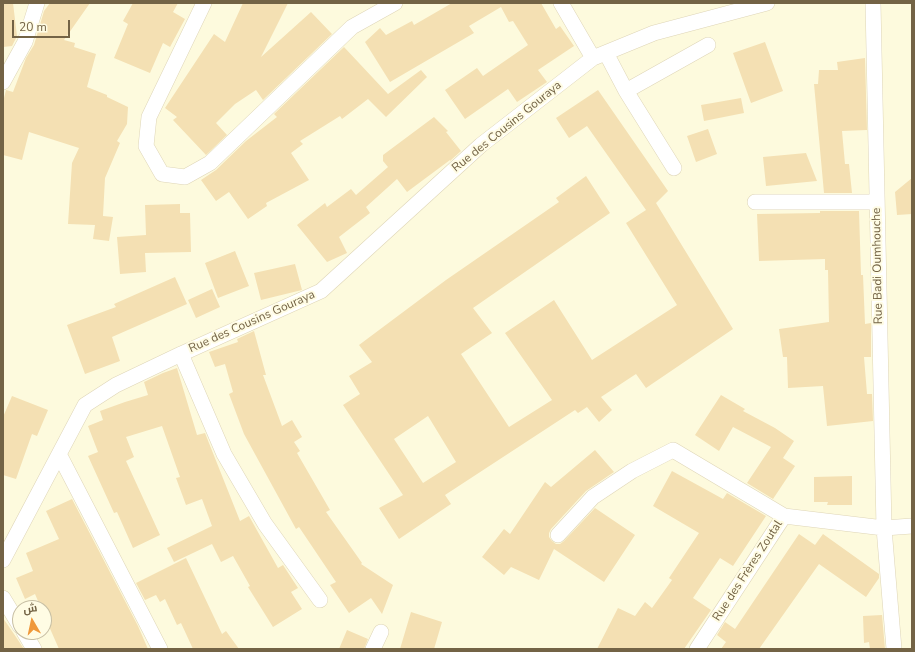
<!DOCTYPE html>
<html>
<head>
<meta charset="utf-8">
<style>
	body { margin:0 }
	#map { position:relative; width:915px; height:652px; overflow:hidden; background:#fdfadd; font-family:"Nunito Sans",Cairo,sans-serif }
	canvas { display:block }
	.frame { position:absolute; inset:0; border:4px solid #736345; pointer-events:none }
	.north { position:absolute; left:12px; top:600px; width:40px; height:40px; box-sizing:border-box; background:#fffce4; border:1px solid #c7bfa4; border-radius:50%; rotate:351deg; font-size:11px; font-weight:700; line-height:16px; text-align:center; color:#736345 }
	.north::after { content:''; display:block; margin:auto; width:14px; height:18px; background:#ef983a; clip-path:polygon(50% 0,100% 100%,50% 72%,0 100%) }
	.scale { position:absolute; left:12px; top:20px; width:58px; height:18px; box-sizing:border-box; border:2px solid #736345; border-top:0; padding-left:5px; font-size:12px; line-height:14px; white-space:nowrap; color:#736345; -webkit-text-stroke:3px #fffce4; paint-order:stroke }
</style>
</head>
<body>
<div id="map">
<canvas width="915" height="652"></canvas>
<div class="frame"></div>
<div class="north">ش</div>
<div class="scale">20 m</div>
</div>
<script>
const ctx = document.querySelector('canvas').getContext('2d');
ctx.lineJoin = 'round';
function paint(path, color) { ctx.fillStyle = color; ctx.fill(path, 'evenodd'); }
function trace(path, color, width, dash) { ctx.strokeStyle = color; ctx.lineWidth = width; ctx.lineCap = dash ? 'butt' : 'round'; ctx.setLineDash(dash || []); ctx.stroke(path); }
function write(font, color, halo, rows, align = 'center') {
  ctx.font = font + ' "Nunito Sans",sans-serif'; ctx.lineWidth = 4; ctx.setLineDash([]); ctx.textBaseline = 'middle'; ctx.strokeStyle = halo; ctx.fillStyle = color; for (const [text, x, y, turn = 0] of rows) {
    ctx.save(); ctx.translate(x, y); ctx.rotate((+turn || 0) * Math.PI / 180); ctx.textAlign = isNaN(turn) ? turn : align; if (halo) ctx.strokeText(text, 0, 0); ctx.fillText(text, 0, 0); ctx.restore();
  }
}
paint(new Path2D(`
	M3,3H13L17,36L12,46L3,47Z
	M50,3H90L64,40L75,43L74,47L96,54L87,87L107,95V97L128,107L127,124L117,141L120,143L105,178L103,216L113,217L109,241L93,239L95,225L68,224L72,163L79,148L29,132L22,160L3,155V102L6,90L13,92L26,58L34,45L44,11Z
	M133,3H178L173,12L185,19L170,47L163,43L150,73L114,58L128,24L123,21Z
	M243,3H288L261,57L311,12L332,34L263,100L256,90L235,104L216,123L227,135L206,155L173,120L177,117L165,108L214,34L225,42Z
	M452,3H541L556,29L560,26L574,46L538,70L547,82L517,102L508,89L465,119L445,90L477,68L483,76L528,45L513,21L509,22L501,7L469,26L474,33L390,82L365,42L380,28L386,35L412,21L414,25Z
	M765,42L783,91L751,103L733,53Z
	M344,47L388,94L421,70L427,77L386,117L368,99L342,119L340,116L300,141L303,144L291,153L309,180L266,203L267,206L248,219L229,192L216,201L201,180L216,170L246,141L277,117L274,114Z
	M865,58L867,130L842,131L845,164H849L852,193H824L814,84H818L819,70H838L837,62Z
	M598,90L668,191L656,203L733,329L646,388L636,374L601,397L612,410L599,422L587,407L578,413L575,410L445,495L451,504L399,539L379,508L403,495L343,405L360,394L349,376L372,362L359,345L446,280L559,202L556,198L586,176L610,213L473,308L492,333L461,354L509,427L552,400L505,333L554,300L592,360L677,305L626,223L646,210L587,126L569,138L556,118ZM428,416L456,462L423,483L394,439Z
	M741,98L744,113L704,121L701,105Z
	M434,117L448,131L446,132L461,151L450,161V160L407,192L397,179L366,207L370,213L339,237L347,253L327,262L297,225L325,203L327,207L351,189L356,195L388,167L383,161V155Z
	M708,129L717,154L696,162L687,136Z
	M806,153L817,181L766,186L763,157Z
	M912,178V214L897,215L895,192Z
	M180,204V213H190L191,252L145,253L146,272L120,274L117,237L146,235L145,205Z
	M820,211H859L861,275H863L865,324L871,323V357H864L867,394H872L873,421L827,426L823,386L788,388L787,357H783L779,329L829,322L828,270H825V259L759,261L757,214L820,213Z
	M235,251L249,286L218,298L205,263Z
	M295,264L302,290L261,300L254,273Z
	M175,277L187,304L112,337L120,361L85,374L67,325L116,307L114,304Z
	M212,289L220,307L196,318L188,300Z
	M254,331L266,375H263L282,426L292,420L302,437L294,442L300,451L297,453L330,510L326,512L362,563L361,564L393,585L382,614L371,598L349,613L330,585L336,582L299,527L296,529L244,434L229,394L233,392L225,364L215,367L209,352L238,342L237,339Z
	M177,368L197,435L205,433L240,521L249,516L278,568L283,565L298,588L291,592L302,609L273,627L248,587L250,586L233,556L221,562L212,544L174,562L167,548L212,526L202,499L186,505L176,478L180,477L162,426L126,437L134,457L126,461L160,535L133,548L117,512L114,513L88,456L98,452L88,426L103,420L100,411L125,402L148,395L144,382L163,373Z
	M721,395L745,409L743,411L775,428L794,441L783,458L795,466L773,499L747,483L771,447L733,427L719,451L695,435Z
	M12,396L48,410L37,436L32,434L16,479L3,475V417Z
	M595,450L614,472L586,491L551,529L549,533V537L552,541L556,544H560L564,541L595,508L635,535L604,582L554,549L539,580L511,567L504,575L482,557L504,529L510,534L545,482L551,487Z
	M672,471L723,499L727,493L766,516L733,566L720,558L693,598L711,610L684,649H597L618,608L635,616L645,602L652,608L672,580L669,578L699,533L653,506Z
	M852,476V505H827L828,502H814V477Z
	M72,499L138,626L148,649H59L44,615V608H41L35,594L25,599L16,578L33,571L26,553L59,539L46,511Z
	M799,534L815,545L823,534L879,574V578L866,597L819,564L759,649H721L726,642L717,635L725,622L735,629Z
	M186,558L222,634L226,631L239,649H193L181,623L177,625L165,599L160,602L156,595L145,600L136,583Z
	M411,612L442,622L434,649H400Z
	M882,615L885,649H870L869,642L864,643L863,616Z
	M3,618L16,637L24,649H3Z
	M347,630L368,639L364,649H339Z`), '#f4e0b3');
const street = new Path2D(`
	M204,3L149,117L146,146L162,174L185,177L210,163L352,27L395,3
	M561,3L593,58
	M873,3L884,528L894,649
	M606,53L626,91L674,168
	M3,82L25,42L37,3
	M626,91L708,45
	M755,202H876
	M181,354L224,454L265,524L320,600
	M59,454L160,649
	M558,535L593,497L632,471L673,450L784,516
	M3,560L85,405L116,385L181,354L321,291L481,145L593,58L654,33L767,3
	M3,598L20,626
	M24,632L34,649
	M373,649L381,632
	M697,649L784,516L884,528L912,526`);
trace(street, '#ded5b7', 16);
trace(street, '#fff', 15);
write('12px', '#736345', '#fffce4', [
	["Rue des Cousins Gouraya",507,127,-39],
	["Rue Badi Oumhouche",878,266,-91],
	["Rue des Cousins Gouraya",252,322,-24],
	["Rue des Frères Zoutal",748,571,-57]
]);
</script>
</body>
</html>
